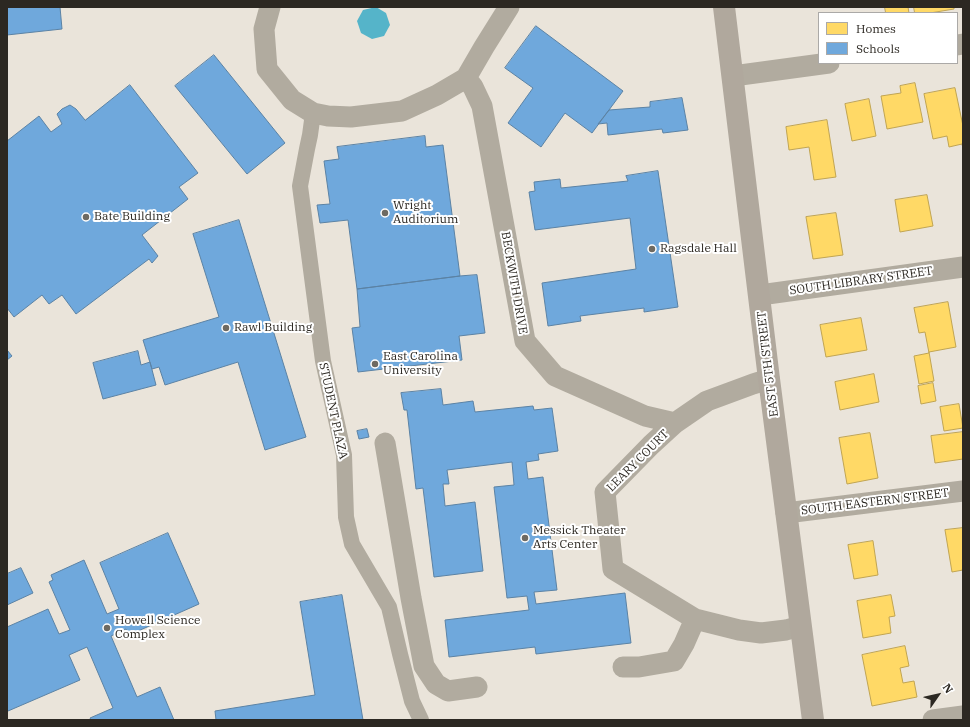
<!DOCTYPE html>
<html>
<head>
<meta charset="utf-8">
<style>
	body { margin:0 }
	#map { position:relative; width:970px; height:727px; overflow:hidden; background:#eae4da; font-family:"IBM Plex Serif",serif }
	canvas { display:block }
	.frame { position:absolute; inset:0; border:8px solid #2c2822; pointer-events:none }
	.legend { position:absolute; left:818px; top:12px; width:140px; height:52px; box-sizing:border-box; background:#fff; border:1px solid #aba9a7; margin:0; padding:5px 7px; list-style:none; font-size:12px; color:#2c2822 }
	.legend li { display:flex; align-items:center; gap:8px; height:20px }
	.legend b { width:20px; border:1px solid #aba9a7 }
	.north { position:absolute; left:918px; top:675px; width:40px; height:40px; -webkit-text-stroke:3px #fff; paint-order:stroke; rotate:56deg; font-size:11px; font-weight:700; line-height:16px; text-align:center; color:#2c2822 }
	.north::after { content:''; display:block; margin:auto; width:14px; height:18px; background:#2c2822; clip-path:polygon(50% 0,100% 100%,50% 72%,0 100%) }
</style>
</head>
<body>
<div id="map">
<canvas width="970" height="727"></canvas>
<div class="frame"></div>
<ul class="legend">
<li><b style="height:11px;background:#ffd966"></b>Homes</li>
<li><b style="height:11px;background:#6fa8dc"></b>Schools</li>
</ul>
<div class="north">N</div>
</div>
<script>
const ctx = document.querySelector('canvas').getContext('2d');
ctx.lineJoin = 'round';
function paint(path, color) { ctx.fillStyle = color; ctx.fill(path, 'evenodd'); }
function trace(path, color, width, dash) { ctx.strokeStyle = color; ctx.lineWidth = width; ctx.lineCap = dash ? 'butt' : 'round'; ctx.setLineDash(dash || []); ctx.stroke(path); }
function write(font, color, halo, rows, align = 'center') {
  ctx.font = font + ' "IBM Plex Serif",serif'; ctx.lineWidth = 4; ctx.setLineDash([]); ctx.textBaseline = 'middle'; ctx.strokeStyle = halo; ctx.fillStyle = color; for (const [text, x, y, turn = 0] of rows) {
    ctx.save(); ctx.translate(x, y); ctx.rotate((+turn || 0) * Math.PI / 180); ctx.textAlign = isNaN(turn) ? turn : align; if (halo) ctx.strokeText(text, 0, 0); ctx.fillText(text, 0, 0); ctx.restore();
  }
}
paint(new Path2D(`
	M376,7L386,13L390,25L384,36L372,39L361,33L357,21L363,10Z`), '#55b4c9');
const homes = new Path2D(`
	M885,7H908L909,13H886Z
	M914,7H954V9L930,13H915Z
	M915,83L923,122L887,129L881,96L901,93L900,86Z
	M955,88L963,126V149L962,144L949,147L947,136L933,139L924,94Z
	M869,99L876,136L852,141L845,104Z
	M827,120L836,177L814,180L809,147L789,150L786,127Z
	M927,195L933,226L900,232L895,200Z
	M836,213L843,255L813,259L806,217Z
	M948,302L956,347L929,352L934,381L919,384L914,356L929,353L925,332L919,333L914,308Z
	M861,318L867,350L826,357L820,325Z
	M874,374L879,402L840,410L835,382Z
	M933,383L936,401L921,404L918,386Z
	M959,404L963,428L944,431L940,407Z
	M963,432V459L935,463L931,436Z
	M870,433L878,478L847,484L839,438Z
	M963,528V570L952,572L945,530Z
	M873,541L878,575L854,579L848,545Z
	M891,595L895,616L889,617L891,633L863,638L857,601Z
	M905,646L909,666L900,668L903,683L914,681L917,697L872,706L862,655Z`);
paint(homes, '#ffd966');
trace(homes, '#c0a452', 1);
const schools = new Path2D(`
	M7,7H60L62,29L7,35Z
	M536,26L623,91L592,133L565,113L541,147L508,123L533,88L505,68Z
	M214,55L285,143L247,174L175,86Z
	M130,85L198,173L179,187L188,199L142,235L158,256L152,263L149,259L76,314L62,295L49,304L42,295L14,317L7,308V141L39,116L51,132L62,124L57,114L62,109L70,105L76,109L85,120Z
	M682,98L688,130L663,133L662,129L608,135L607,123L598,124L609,110L650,107V102Z
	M425,136L426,147L443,145L460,276L357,289L348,220L320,223L317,205L330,204L324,161L339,159L337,147Z
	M658,171L678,307L644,312V308L580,316L581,321L548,326L542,283L636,269L630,218L535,230L529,192L535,191L534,182L560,179L561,188L628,181L626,176Z
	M239,220L306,437L265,450L238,362L165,385L159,367L152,369L143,340L219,317L193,234Z
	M477,275L485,333L459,336L462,360L358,372L352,328L360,327L357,289L460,276Z
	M7,350L12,356L7,360Z
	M138,351L141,365L150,362L156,385L103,399L93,363Z
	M441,389L443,405L473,401L475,412L533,406L534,410L552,408L558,451L538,454L539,460L526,462L528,479L543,477L557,590L534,592L536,604L625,593L631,643L536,654L535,647L449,657L445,620L529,610L527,596L507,598L494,487L514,485L512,462L447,470L449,484H443L445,506L475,502L483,571L434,577L423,488L416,489L407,410H404L401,393Z
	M367,429L369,437L359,439L357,431Z
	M168,533L199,604L129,635L126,629L111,636L137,697L160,687L174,720H91L90,718L113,708L87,647L69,655L80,680L8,711L7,709V627L48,609L59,634L70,630L49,582L53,580L51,575L84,560L107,614L119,609L100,563Z
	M21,568L33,593L7,605V574Z
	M342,595L363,720H216L215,711L315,695L300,602Z`);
paint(schools, '#6fa8dc');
trace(schools, '#5b82a4', 1);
trace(new Path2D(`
	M313,113L310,135L307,149L300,186L323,361L344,455L346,517L352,544L389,607L400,654L412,701L421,720`), '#b1ab9f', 16);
trace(new Path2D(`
	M270,7L264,29L267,69L292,100L313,113L328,116L351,117L402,111L437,95L466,78L484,47L509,7
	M957,45L963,44
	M733,76L829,63
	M466,78L473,87L482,106L525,341L555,376L645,416L675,423
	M760,295L963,267
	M769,379L753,384L707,401L675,423L651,445L605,492L613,569L695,619L739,630L761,633L786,630L800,626
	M385,443L411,598L424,666L436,684L448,691L477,687
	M786,513L963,491
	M623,667H639L674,661L684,644L695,619
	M933,720L963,716`), '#b1ab9f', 21);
trace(new Path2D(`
	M724,7L769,379L813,720`), '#b0a89d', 22);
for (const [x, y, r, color] of [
	[385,213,4,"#6e6a62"],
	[86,217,4,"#6e6a62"],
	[652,249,4,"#6e6a62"],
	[226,328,4,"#6e6a62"],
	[375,364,4,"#6e6a62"],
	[525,538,4,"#6e6a62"],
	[107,628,4,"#6e6a62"]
]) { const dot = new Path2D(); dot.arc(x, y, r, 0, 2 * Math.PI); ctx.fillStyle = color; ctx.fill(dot); trace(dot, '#fff', 1.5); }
write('12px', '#2c2822', '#fff', [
	["Wright",393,206],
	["Auditorium",393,220],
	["Bate Building",94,217],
	["Ragsdale Hall",660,249],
	["Rawl Building",234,328],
	["East Carolina",383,357],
	["University",383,371],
	["Messick Theater",533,531],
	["Arts Center",533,545],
	["Howell Science",115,621],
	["Complex",115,635]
], 'left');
write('12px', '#2c2822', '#fff', [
	["SOUTH LIBRARY STREET",861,281,-8],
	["BECKWITH DRIVE",514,283,80],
	["EAST 5TH STREET",768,364,-97],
	["STUDENT PLAZA",333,411,78],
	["LEARY COURT",638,461,-45],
	["SOUTH EASTERN STREET",875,502,-7]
]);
</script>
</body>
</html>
